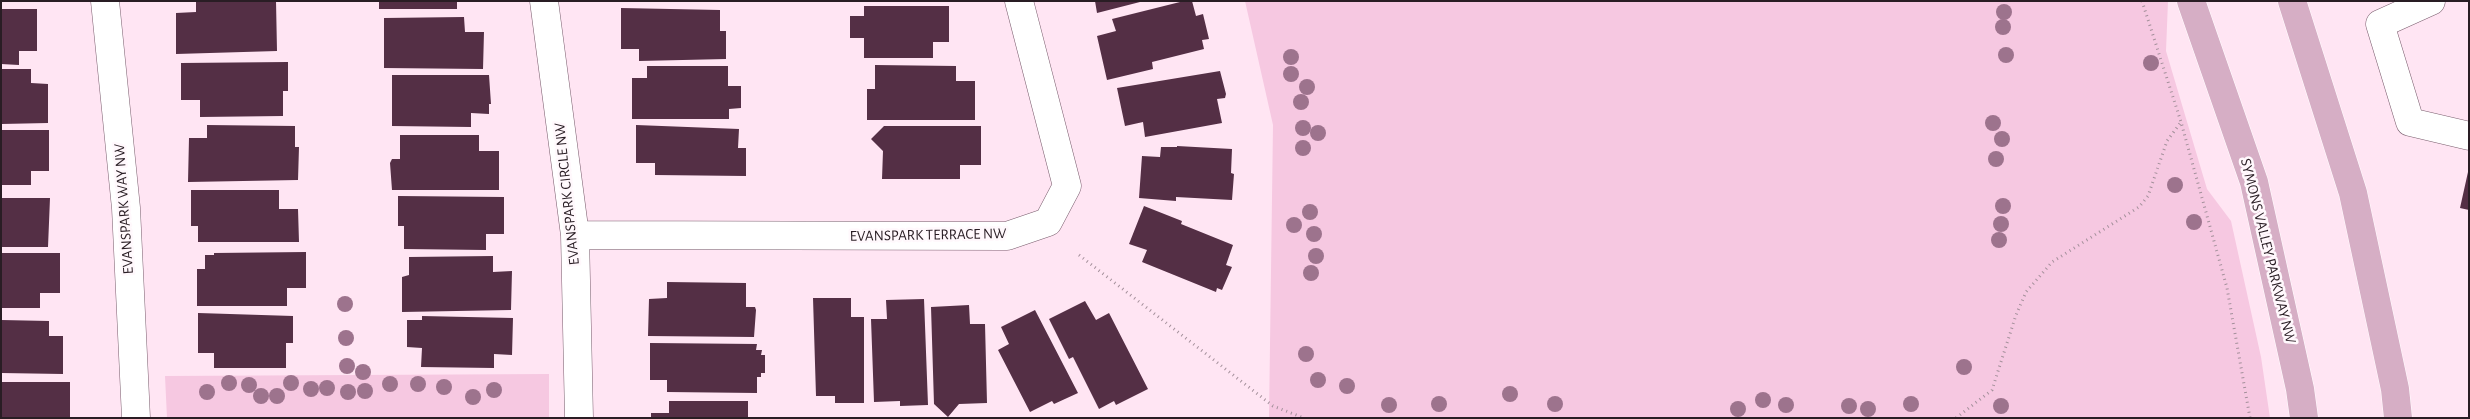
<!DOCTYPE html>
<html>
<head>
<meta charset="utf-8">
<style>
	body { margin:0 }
	#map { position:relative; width:2470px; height:419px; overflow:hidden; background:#ffe5f3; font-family:"Alegreya Sans",sans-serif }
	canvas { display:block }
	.frame { position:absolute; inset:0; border:2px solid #291d24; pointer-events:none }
</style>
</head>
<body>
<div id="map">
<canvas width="2470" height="419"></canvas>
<div class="frame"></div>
</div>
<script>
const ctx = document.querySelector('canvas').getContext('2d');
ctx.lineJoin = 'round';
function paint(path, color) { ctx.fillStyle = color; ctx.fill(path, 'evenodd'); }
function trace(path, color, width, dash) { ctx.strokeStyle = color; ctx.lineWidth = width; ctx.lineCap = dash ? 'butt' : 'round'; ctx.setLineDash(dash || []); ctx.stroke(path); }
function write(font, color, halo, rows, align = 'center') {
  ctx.font = font + ' "Alegreya Sans",sans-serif'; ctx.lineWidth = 5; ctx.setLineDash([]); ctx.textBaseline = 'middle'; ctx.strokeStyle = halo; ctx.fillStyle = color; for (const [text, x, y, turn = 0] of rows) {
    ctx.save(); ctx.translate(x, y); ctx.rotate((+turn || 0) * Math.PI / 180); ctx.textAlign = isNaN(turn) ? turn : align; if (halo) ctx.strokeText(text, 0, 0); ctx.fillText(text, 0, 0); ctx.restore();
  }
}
paint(new Path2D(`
	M1245,1H2168L2166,51L2207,189L2231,221L2261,357L2270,418H1269L1273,125Z
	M549,374V418H167L165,376Z`), '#f6c8e1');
paint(new Path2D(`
	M196,1H276L277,51L176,54V13L196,12Z
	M379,1H457V9H379Z
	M1095,1H1140V2L1097,13Z
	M1184,1H1192L1196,16L1203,14L1209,39L1202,40L1204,49L1152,62L1153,69L1107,80L1097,36L1116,31L1112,19Z
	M864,6H949V42H933V58H864V38H850V16H864Z
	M621,8L720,10V31H726V59L639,61V49H621Z
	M1,9H37V51H19V65L1,64Z
	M464,17L465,32H484L483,69L384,68V18Z
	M288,62V91H283V116L200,117V100H181V63Z
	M875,65L956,66V81H975V120H867V89H875Z
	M647,66H728V86H741V108L729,109V119H632V78H647Z
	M1,69H31V83L48,84V123L1,124Z
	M1220,71L1226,94L1225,98L1217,99L1222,123L1145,137L1143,122L1125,126L1117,88Z
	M392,75H489L491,104H489V114L471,113V127L392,126Z
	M207,125L295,126V147H299L298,180L188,182L189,138H207Z
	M636,125L739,129L738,148H746V176L655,175V163H636Z
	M884,126H981V165H960V179H882L883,151L871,139Z
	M1,130H49V171H31V185H1Z
	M400,135H479V151H499V190H392L390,163L392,159H400Z
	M1177,146L1232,149L1231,173L1234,174L1232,200L1176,197V201L1139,198L1142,156L1160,157L1161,147H1177Z
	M2468,172L2469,173V210L2460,208Z
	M191,190H279V209H298L299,242H198V226H191Z
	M398,196L504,197V234H486V250L404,249V226H398Z
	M1,198H50L48,247H1Z
	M1144,206L1182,221L1181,224L1233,245L1226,265L1232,267L1222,290L1217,288L1216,292L1142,262L1147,250L1129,244Z
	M306,252V288H287V306H197V269H205V255H214V253Z
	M1,253H60V293H40V308H1Z
	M493,256V272L512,271L511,310L402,312V277L409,275V257Z
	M667,282L746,283V307H755L756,310L754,337L648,336L649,299L667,298Z
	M813,298H851V317H864V403H835V396H816Z
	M924,299L928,405L900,406V401L874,402L871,319H887L886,300Z
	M1085,301L1096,320L1109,313L1148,389L1116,405L1114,401L1099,409L1073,357L1069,359L1049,319Z
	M969,305L970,324H985L987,403L959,404L948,417L934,404L931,307Z
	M1035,310L1078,393L1054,404L1052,401L1030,412L998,350L1009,344L1001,327Z
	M198,313L293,316V343H286V368H214V353H198Z
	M422,316L513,318L512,355L494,354V368L421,367L422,348L407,347V320H422Z
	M1,320L49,321V336H63V374L1,373Z
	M650,343L757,344L756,350H762L761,355H765V373H761V377H757V393L667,392V380H650Z
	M1,382H70V418H1Z
	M669,401H748V418H651V413H669Z`), '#542f45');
const minor = new Path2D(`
	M105,1L126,208L136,418
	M544,1L575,235L579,418
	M2431,1L2380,24L2410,122L2469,136
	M575,235L1007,236L1048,222L1067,186L1019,1`);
const major = new Path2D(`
	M2191,1L2254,182L2300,389L2304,418
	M2292,1L2353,193L2395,389L2398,418`);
trace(minor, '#795d6d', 29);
trace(major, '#fff', 29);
trace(new Path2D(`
	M2142,1L2181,122L2227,288L2250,418
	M1079,255L1273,406L1304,418
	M1956,418L1992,390L2016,315L2026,292L2052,262L2139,207L2148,196L2167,141L2181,122`), '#a4909b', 3, [1, 4]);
trace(minor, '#fff', 28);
trace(major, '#d6aec5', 28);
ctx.fillStyle = '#9d738d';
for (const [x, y] of [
	[2004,12],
	[2003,27],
	[2006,55],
	[1291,57],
	[2151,63],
	[1291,74],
	[1307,87],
	[1301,102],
	[1993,123],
	[1303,128],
	[1318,133],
	[2002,139],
	[1303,148],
	[1996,159],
	[2175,185],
	[2003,206],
	[1310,212],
	[2194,222],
	[2001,224],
	[1294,225],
	[1314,234],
	[1999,240],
	[1316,256],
	[1311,273],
	[345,304],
	[346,338],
	[1306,354],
	[347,366],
	[1964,367],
	[363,372],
	[1318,380],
	[229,383],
	[291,383],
	[390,384],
	[418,384],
	[249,385],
	[1347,386],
	[444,387],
	[327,388],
	[311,389],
	[494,390],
	[365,391],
	[207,392],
	[348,392],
	[1510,394],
	[261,396],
	[277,396],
	[473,397],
	[1763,400],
	[1439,404],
	[1555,404],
	[1911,404],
	[1389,405],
	[1786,405],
	[1849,406],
	[2001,406],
	[1738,409],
	[1868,409]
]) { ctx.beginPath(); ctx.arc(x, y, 8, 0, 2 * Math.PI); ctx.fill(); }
write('15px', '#291d24', '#fff8fc', [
	["EVANSPARK CIRCLE NW",567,194,-96],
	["EVANSPARK WAY NW",124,209,-94],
	["EVANSPARK TERRACE NW",928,235,-1],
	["SYMONS VALLEY PARKWAY NW",2268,251,76]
]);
</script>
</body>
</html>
